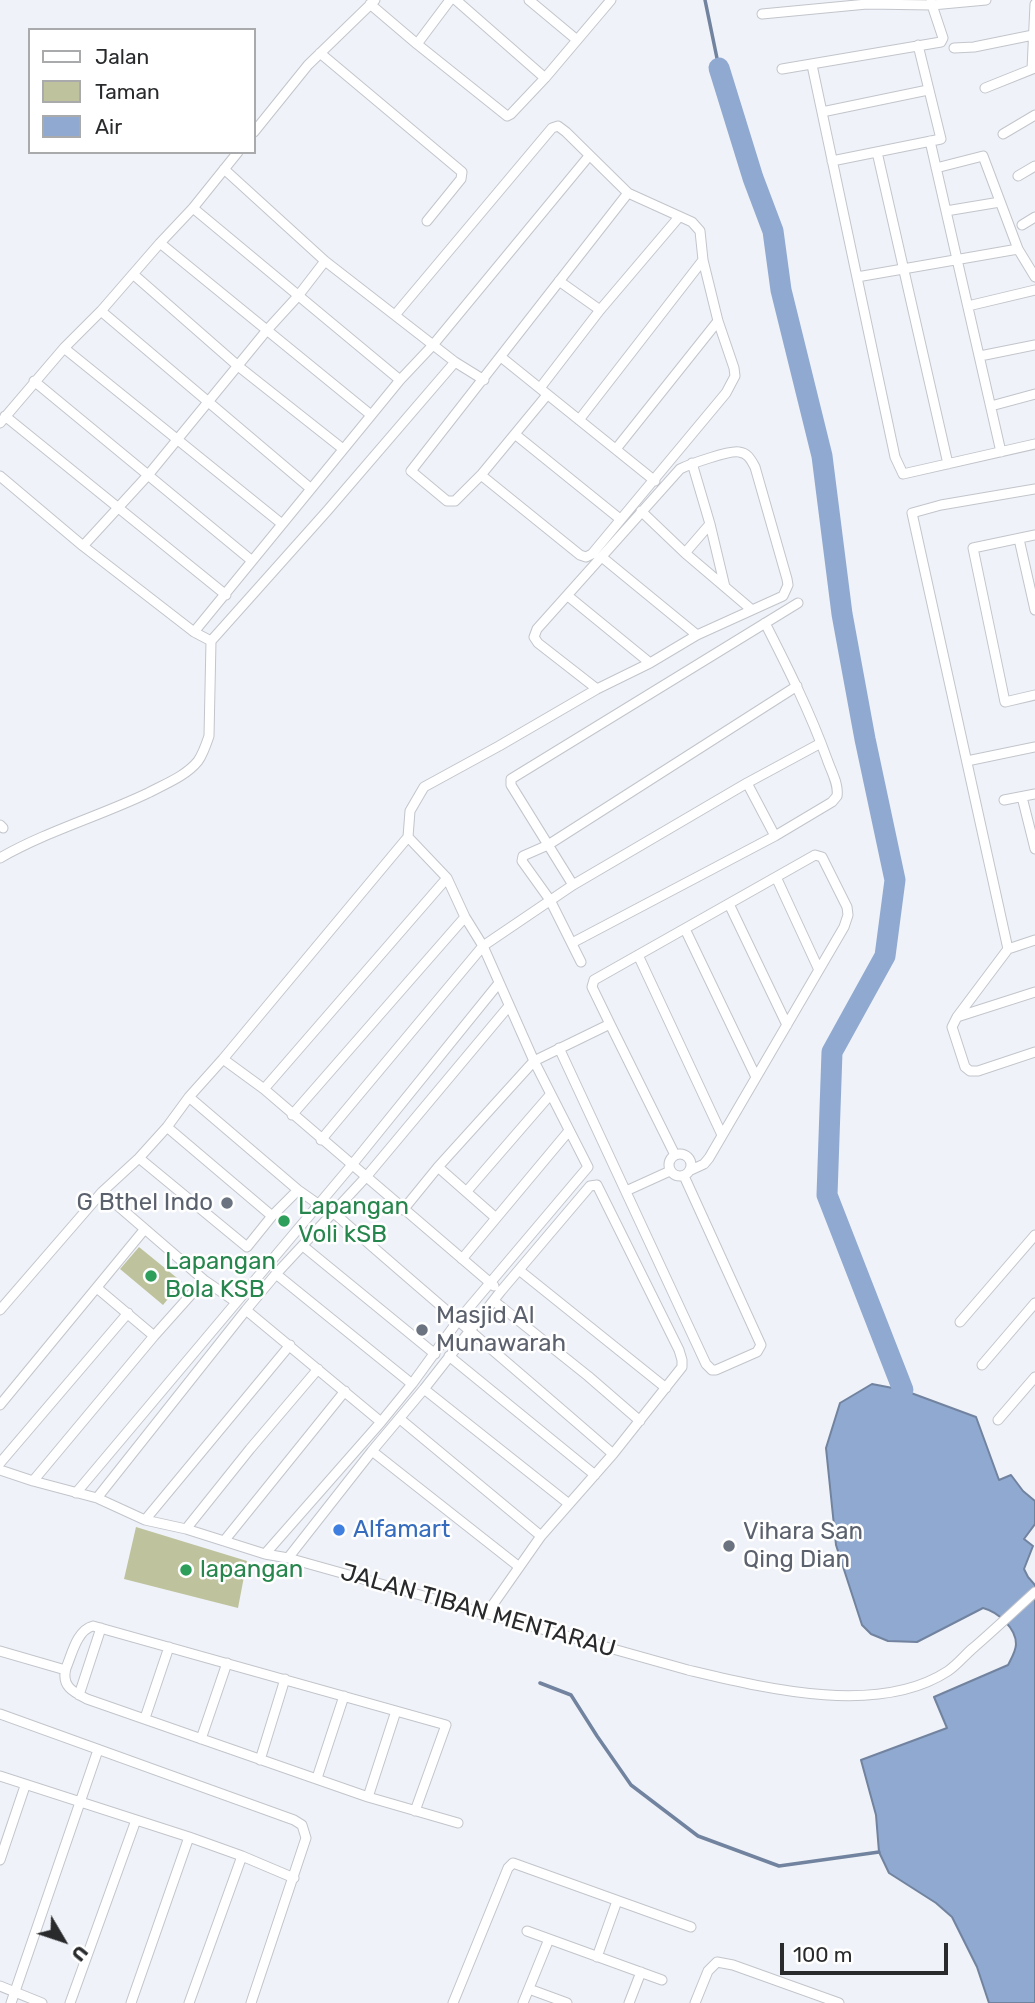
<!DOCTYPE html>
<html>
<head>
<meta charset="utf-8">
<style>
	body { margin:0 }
	#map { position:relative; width:1035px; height:2003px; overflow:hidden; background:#eff2f8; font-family:Rubik,sans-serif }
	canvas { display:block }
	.legend { position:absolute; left:28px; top:28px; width:228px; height:126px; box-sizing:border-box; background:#fff; border:2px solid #a9aaab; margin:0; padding:9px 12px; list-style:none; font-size:21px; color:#292a2c }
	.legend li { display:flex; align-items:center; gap:14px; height:35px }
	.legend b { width:35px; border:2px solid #a9aaab }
	.north { position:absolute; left:28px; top:1905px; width:70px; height:70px; -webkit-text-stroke:5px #fff; paint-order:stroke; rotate:129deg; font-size:19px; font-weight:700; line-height:28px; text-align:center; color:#292a2c }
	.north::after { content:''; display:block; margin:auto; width:24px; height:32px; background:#292a2c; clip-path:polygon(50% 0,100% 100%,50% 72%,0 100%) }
	.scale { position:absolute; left:780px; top:1943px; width:168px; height:32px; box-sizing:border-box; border:4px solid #292a2c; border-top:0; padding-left:9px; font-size:21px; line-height:24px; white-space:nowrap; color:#292a2c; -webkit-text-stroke:5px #fff; paint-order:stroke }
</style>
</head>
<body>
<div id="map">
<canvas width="1035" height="2003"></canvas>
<ul class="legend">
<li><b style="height:9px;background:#fff"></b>Jalan</li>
<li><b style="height:19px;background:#bec39d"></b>Taman</li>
<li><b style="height:19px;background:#90a9d0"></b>Air</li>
</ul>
<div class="north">U</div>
<div class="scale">100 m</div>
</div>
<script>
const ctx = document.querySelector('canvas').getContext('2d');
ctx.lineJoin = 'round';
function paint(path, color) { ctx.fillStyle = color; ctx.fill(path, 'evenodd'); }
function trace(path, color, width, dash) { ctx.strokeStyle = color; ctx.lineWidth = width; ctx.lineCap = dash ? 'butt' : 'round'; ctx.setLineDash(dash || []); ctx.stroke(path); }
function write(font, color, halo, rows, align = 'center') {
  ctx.font = font + ' Rubik,sans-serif'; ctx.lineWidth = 5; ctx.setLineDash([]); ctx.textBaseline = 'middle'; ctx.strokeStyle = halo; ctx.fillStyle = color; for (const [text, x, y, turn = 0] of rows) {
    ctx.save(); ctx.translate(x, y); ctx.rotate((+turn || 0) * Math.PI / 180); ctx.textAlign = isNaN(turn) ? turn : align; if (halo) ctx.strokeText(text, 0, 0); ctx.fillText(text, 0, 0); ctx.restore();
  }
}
paint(new Path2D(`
	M139,1247L182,1282L163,1305L120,1269Z
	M136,1527L247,1561L238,1608L124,1579Z`), '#bec39d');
const water = new Path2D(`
	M872,1384L903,1390L976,1417L999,1480L1011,1475L1023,1491L1035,1501V1524L1024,1539L1033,1546L1024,1569L1028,1577L1035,1585V2003H989L977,1967L952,1917L936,1903L889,1873L879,1852L876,1815L861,1760L947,1728L934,1697L1008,1665C1011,1659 1016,1651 1016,1644C1016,1628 998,1612 983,1608L917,1642L888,1641L871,1634L862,1625L836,1545L826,1448L840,1403Z`);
paint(water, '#90a9d0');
trace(water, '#71839f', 2);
trace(new Path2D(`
	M705,0L719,68
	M540,1683L571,1695L597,1736L631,1785L698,1836L779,1866L879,1852`), '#71839f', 3.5);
trace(new Path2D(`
	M719,68L753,178L773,231L781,290L822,456L842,614L865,739L895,880L885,956L832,1052L827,1195L903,1390`), '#90a9d0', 21);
const minor = new Path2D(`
	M456,0L545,78
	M529,0L577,40
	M370,4L417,44L507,116L511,114L545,78L611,0
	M762,14L867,4L932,5L986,0
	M417,44L450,0
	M954,48L974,47L1033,35
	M320,53L462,172L461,179L427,221
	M812,65L895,457L903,474L1035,444
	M782,69L941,42L943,38L931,2
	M1032,69L1035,4
	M985,88L1035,68
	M822,112L928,90
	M254,132L308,65L375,0
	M1003,134L1035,115
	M930,141L1001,452
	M877,152L948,464
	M832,161L941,139L918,45
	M936,168L983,156L1018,249
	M224,169L325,261L455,362L484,380
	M1018,176L1035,166
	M193,208L400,380
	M946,211L1000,202
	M1022,225L1035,217
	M160,243L371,415
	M133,274L238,366L343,449
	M857,277L1018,249L1035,277
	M559,281L600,310
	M968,306L1035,290
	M101,311L310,488
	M395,315L552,128L558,126L566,132L628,193L692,222L700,231L703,260L718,321L734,368L735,376L726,393L592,554L586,557L580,555L481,475
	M64,348L282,524
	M980,356L1035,345
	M501,357L655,481
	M34,381L251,560
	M540,388L600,310L679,217
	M547,395L481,475L455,501H447L411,471L628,193
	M991,406L1035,394
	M5,416L226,595
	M579,420L703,260
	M0,423L64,348L101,311L160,243L193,208L238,152
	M516,435L620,519
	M616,449L718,321
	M692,463L710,524L725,587
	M0,476L83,546L194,632L211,641L209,736C206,745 203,754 198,761C186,776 165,784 148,793C100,816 47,831 0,858
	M641,511L685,553L752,610
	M1035,535L973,548L1005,702L1035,695
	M1019,539L1035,610
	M83,546L149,474L267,330L298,296L325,261
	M685,553L710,524
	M603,558L697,635
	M568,596L650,663
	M194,632L400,380L433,345L589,156
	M211,641L327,511L455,362
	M967,761L1035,747
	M747,783L775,836
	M1022,797L1035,849
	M1004,800L1035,794
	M0,825L3,828
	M776,877L819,970
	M573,885L511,785V779L798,603
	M729,904L787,1025
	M685,929L756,1077
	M572,943L775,836L832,802L837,796C839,784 831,771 827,759C810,712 788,668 765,623
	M1008,949L912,513L941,505L1035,489
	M638,955L722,1135
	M581,962L550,900L522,861L523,856L548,845L797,686
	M1035,992L957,1017L952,1027L965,1067L970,1071H978L1035,1052
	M957,1017L1008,949L1035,940
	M610,1024L592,987L594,980L815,855L822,857L847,907L848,915L844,927L709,1158L704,1164L691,1170
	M559,1048L706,1364L712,1370H716L757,1352L761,1345L684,1176
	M223,1059L264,1089L494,1286
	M264,1089L447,878
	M189,1097L298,1190L318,1204
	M292,1115L465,917
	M167,1127L272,1216
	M321,1140L483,946L573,885L747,783L821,743
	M669 1165a11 11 0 1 1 22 0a11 11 0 1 1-22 0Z
	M139,1158L247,1247L272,1216L298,1190
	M438,1167L496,1218
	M467,1191L550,1095
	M626,1191L670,1171
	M102,1192L204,1280L236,1302
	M403,1210L438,1167L534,1061L610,1024L675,1155
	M334,1213C426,1294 520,1373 613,1454
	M303,1246L435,1354
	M462,1259L568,1132
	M519,1270L666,1388
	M276,1274L412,1384
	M97,1288L154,1336
	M494,1301L588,1376L640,1421
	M0,1310L102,1192L139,1158L167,1127L189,1097L223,1059L408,837L410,811L424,787L499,746L597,689L650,663L697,635L783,596L788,585L787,579L755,467C751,460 748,453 739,452C730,450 690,464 680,469L537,629L534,637L538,643L597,689
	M246,1310L381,1422
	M960,1322L1035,1235
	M449,1356L595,1475
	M982,1365L1035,1303
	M424,1389L569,1504
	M0,1405L144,1230
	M400,1419L541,1536
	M998,1420L1035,1377
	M372,1451L518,1566
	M0,1463L128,1313
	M0,1470L33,1481L97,1498L145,1520L186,1529L265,1554L288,1558L688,1670C764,1688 878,1717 948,1671C957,1665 964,1656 972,1649C993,1631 1014,1611 1035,1592
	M33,1481L154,1336L204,1280
	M76,1493L351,1166L499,983
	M97,1498L246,1310L276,1274L366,1177L509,1006
	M145,1520L290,1345
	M186,1529L250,1449L318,1369
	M224,1541L345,1391
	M265,1554L381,1422L412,1384L457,1322L588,1167L534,1061L483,946L465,917L447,878L408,837
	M288,1558L372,1451L424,1389L501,1291L590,1186L597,1185L679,1350L682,1360V1367L613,1454L541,1536L487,1613
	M0,1651L62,1669L66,1668C72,1654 77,1630 93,1626L446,1725L415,1811
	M66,1668C61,1686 73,1692 87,1699L368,1797L458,1823
	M79,1695L101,1628
	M0,1714L294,1820L302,1825L306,1838L251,2003
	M145,1718L169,1647
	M201,1739L227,1663
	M260,1760L285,1679
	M0,1776L189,1837L242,1856L294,1878
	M317,1778L344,1696
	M368,1797L396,1711
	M0,1860L25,1786
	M527,1931L662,1980
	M597,1957L617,1901
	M0,1986L42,2003
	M529,1989L567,2003
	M11,2003L98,1750
	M70,2003L136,1820
	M131,2003L189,1837
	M189,2003L242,1856
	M453,2003L508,1868L513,1863L691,1927
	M523,2003L549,1939
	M629,2003L641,1972
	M695,2003L708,1971L717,1962L733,1965L839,2003`);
trace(minor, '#c2c5cb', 11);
trace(minor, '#fff', 9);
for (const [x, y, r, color] of [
	[227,1203,7,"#6b7280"],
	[284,1221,7,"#2e9e5b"],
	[151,1276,7,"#2e9e5b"],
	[422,1330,7,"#6b7280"],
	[339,1530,7,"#3f7fe0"],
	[729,1546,7,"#6b7280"],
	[186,1570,7,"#2e9e5b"]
]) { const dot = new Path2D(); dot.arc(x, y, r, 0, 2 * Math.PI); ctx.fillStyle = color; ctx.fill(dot); trace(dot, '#fff', 2.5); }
write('24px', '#5b616d', '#fff', [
	["G Bthel Indo",213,1203,"right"],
	["Masjid Al",436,1316],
	["Munawarah",436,1344],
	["Vihara San",743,1532],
	["Qing Dian",743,1560]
], 'left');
write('24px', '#27864d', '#fff', [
	["Lapangan",298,1207],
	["Voli kSB",298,1235],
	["Lapangan",165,1262],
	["Bola KSB",165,1290],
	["lapangan",200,1570]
], 'left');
write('24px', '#366cbe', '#fff', [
	["Alfamart",353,1530]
], 'left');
write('24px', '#292a2c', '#fff', [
	["JALAN TIBAN MENTARAU",478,1611,16]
]);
</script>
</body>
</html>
